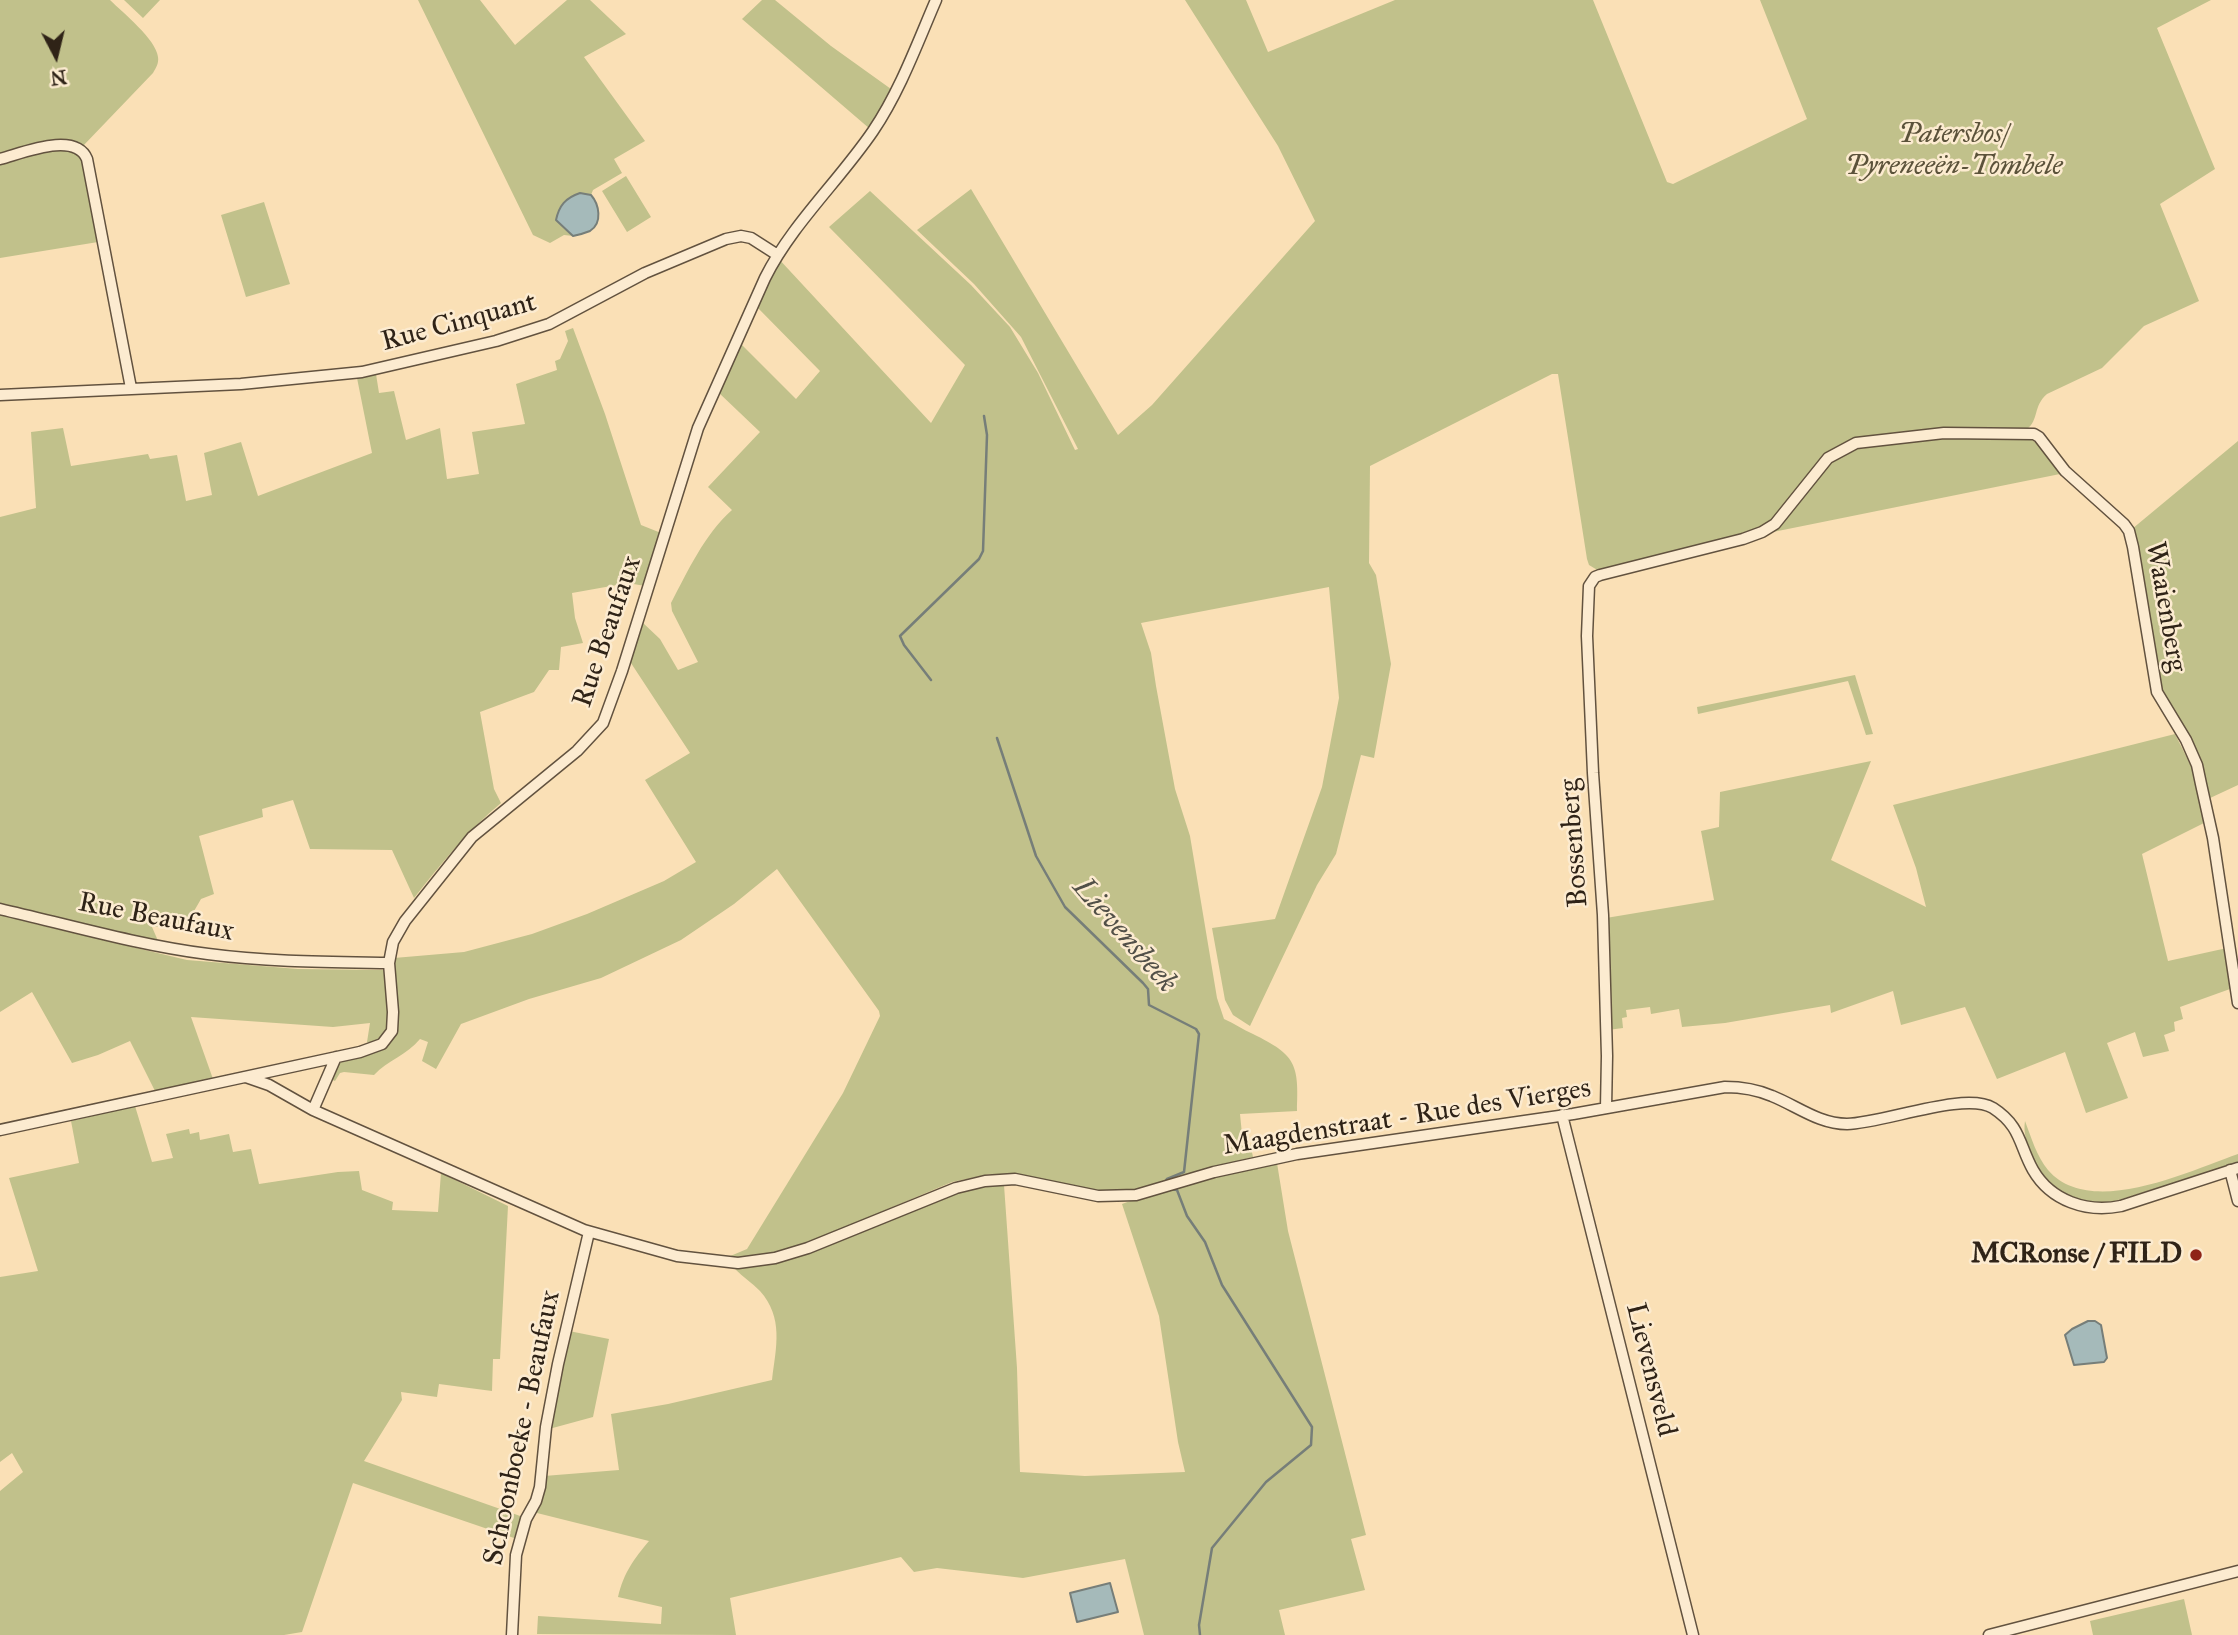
<!DOCTYPE html>
<html>
<head>
<meta charset="utf-8">
<style>
	body { margin:0 }
	#map { position:relative; width:2238px; height:1635px; overflow:hidden; background:#fae0b6; font-family:"IM FELL Great Primer",serif }
	canvas { display:block }
	.north { position:absolute; left:21px; top:21px; width:70px; height:70px; -webkit-text-stroke:5px #fcebd0; paint-order:stroke; rotate:173deg; font-size:19px; font-weight:700; line-height:28px; text-align:center; color:#2f2317 }
	.north::after { content:''; display:block; margin:auto; width:24px; height:32px; background:#2f2317; clip-path:polygon(50% 0,100% 100%,50% 72%,0 100%) }
</style>
</head>
<body>
<div id="map">
<canvas width="2238" height="1635"></canvas>
<div class="north">N</div>
</div>
<script>
const ctx = document.querySelector('canvas').getContext('2d');
ctx.lineJoin = 'round';
function paint(path, color) { ctx.fillStyle = color; ctx.fill(path, 'evenodd'); }
function trace(path, color, width, dash) { ctx.strokeStyle = color; ctx.lineWidth = width; ctx.lineCap = dash ? 'butt' : 'round'; ctx.setLineDash(dash || []); ctx.stroke(path); }
function write(font, color, halo, rows, align = 'center') {
  ctx.font = font + ' "IM FELL Great Primer",serif'; ctx.lineWidth = 5; ctx.setLineDash([]); ctx.textBaseline = 'middle'; ctx.strokeStyle = halo; ctx.fillStyle = color; for (const [text, x, y, turn = 0] of rows) {
    ctx.save(); ctx.translate(x, y); ctx.rotate((+turn || 0) * Math.PI / 180); ctx.textAlign = isNaN(turn) ? turn : align; if (halo) ctx.strokeText(text, 0, 0); ctx.fillText(text, 0, 0); ctx.restore();
  }
}
paint(new Path2D(`
	M0,0H110C123,13 156,39 158,57C159,63 156,68 153,73L83,146L0,156Z
	M124,0H160L143,18Z
	M418,0H480L515,45L567,0H590L626,34L584,57L645,141L614,159L622,173L593,190L591,195L580,193L556,220L573,236L564,235L550,243L533,235Z
	M762,0H775L831,46L891,89L870,129L742,19Z
	M1185,0H1246L1268,52L1395,0H1593L1667,182L1673,184L1807,119L1760,0H2211L2157,28L2215,169L2160,204L2199,301L2144,326L2102,368L2047,394C2033,406 2039,420 2027,429C1983,430 1858,423 1828,454C1803,478 1789,508 1760,529L1599,571L1589,565L1587,559L1558,374H1552L1370,466L1369,563L1376,575L1391,664L1374,758L1361,755L1336,854L1317,885L1250,1026L1233,1015L1225,1000L1212,928L1275,919L1322,787L1339,698L1329,587L1141,623L1151,653L1156,686L1175,789L1190,836L1217,998L1224,1019C1234,1023 1243,1030 1253,1034C1296,1055 1299,1064 1297,1111L1240,1114L1243,1144L1250,1143L1253,1157L1215,1167L1158,1188L1107,1193L1018,1176L990,1174L952,1182C920,1195 889,1209 857,1222C817,1239 772,1264 728,1257L747,1249L843,1093L880,1016L879,1011L777,869L734,904L681,940L601,978L529,999L461,1024L436,1069L422,1061L428,1042L420,1039C407,1055 388,1060 374,1075L344,1072L340,1073L335,1081L330,1079L339,1063C362,1053 390,1057 398,1028L394,958L464,952L532,934L587,914L664,881L696,862L645,780L690,753L629,660L642,622L660,639L678,670L698,662L672,611L671,603C688,571 704,535 732,510L708,487L760,432L718,392L740,343L796,399L820,371L755,305L777,257L931,423L965,365L829,227L870,191L971,285L1010,327L1038,373L1075,450L1078,449L1021,337L974,284L917,230L971,189L1118,435L1152,405L1315,221L1278,146Z
	M55,148L76,150L84,162L98,242L0,258V161Z
	M626,176L651,217L627,232L602,191Z
	M264,202L290,284L246,297L221,215Z
	M573,328L605,414L641,525L661,533L645,586L628,583L572,593L575,618L583,643L561,647L559,670H549L534,692L480,712L494,789L501,803C467,831 441,864 414,898L392,850L310,849L293,800L262,809L263,817L199,836L214,894L201,899L186,925L152,927L159,943L0,906V517L36,508L31,432L63,428L71,466L148,454L150,459L177,455L186,501L212,495L204,453L241,442L258,496L372,453L357,378L376,374L379,393L394,391L406,440L440,428L447,479L479,474L472,432L525,424L516,384L557,370L555,361L560,359L568,341L565,331Z
	M1943,437H2028L2039,445L2060,474L1773,532L1829,463L1851,450Z
	M2238,441V785L2208,799L2163,697L2132,529Z
	M1855,675L1873,734L1866,735L1848,681L1698,714L1697,707Z
	M2175,734L2192,768L2208,821L2142,854L2168,961L2227,948L2230,989L2180,1007L2183,1019L2174,1022L2175,1031L2164,1035L2169,1051L2143,1057L2135,1032L2107,1043L2128,1098L2086,1113L2065,1052L1997,1079L1965,1007L1901,1025L1893,991L1831,1013L1830,1005L1725,1023L1682,1027L1679,1009L1651,1014L1650,1007L1626,1010L1627,1017L1622,1018L1623,1028L1608,1030L1606,918L1714,900L1701,831L1719,827L1720,792L1871,761L1831,860L1926,907L1916,868L1893,805Z
	M0,913L27,922L187,960L298,969L385,970L389,1023L387,1032L373,1043L367,1042L370,1023L333,1027L191,1017L213,1079L156,1093L130,1041L98,1055L72,1063L32,992L0,1012Z
	M135,1106L152,1162L173,1158L166,1134L189,1129L190,1134L199,1132L200,1140L229,1134L233,1152L251,1149L259,1184L338,1172L359,1171L362,1190L393,1202L392,1210L438,1212L441,1173L508,1206L500,1359H493L492,1391L439,1384L437,1397L401,1392L402,1400L364,1461L523,1517L514,1538L353,1483L302,1632L284,1635H0V1491L23,1472L12,1453L0,1462V1277L38,1271L9,1178L79,1163L71,1121Z
	M2025,1121C2031,1137 2037,1157 2048,1170C2090,1219 2189,1171 2238,1154V1163L2115,1201C2075,1208 2046,1190 2031,1153C2027,1141 2023,1134 2025,1121Z
	M1277,1163L1288,1231L1366,1535L1351,1539L1365,1590L1279,1610L1285,1635H1144L1125,1559L1023,1578L937,1568L914,1572L901,1557L730,1598L736,1635L537,1634L538,1616L661,1624L662,1607L618,1597C624,1572 634,1559 649,1541L533,1512L544,1476L619,1470L611,1414L668,1404L772,1380C776,1347 784,1318 760,1291C752,1283 743,1277 735,1269L795,1258L950,1196L971,1189L1004,1185L1017,1368L1020,1472L1085,1476L1185,1472L1178,1442L1159,1316L1122,1204L1183,1182Z
	M569,1331L609,1339L593,1417L549,1429Z
	M2184,1599L2192,1635H2093L2090,1621Z`), '#c1c18b');
const water = new Path2D(`
	M580,193L591,195C599,204 603,223 590,231C585,233 578,235 573,236L556,220C559,206 565,198 580,193Z
	M2088,1321H2095L2101,1325L2107,1358L2104,1362L2074,1365L2065,1335L2072,1329Z
	M1110,1583L1118,1612L1077,1622L1070,1593Z`);
paint(water, '#a5baba');
trace(water, '#767e79', 2);
trace(new Path2D(`
	M931,680L904,645L900,636L979,559L983,551L987,435L984,416
	M997,738L1036,856L1065,907L1143,983L1148,989L1149,1005L1196,1029L1199,1034L1184,1172L1167,1179L1165,1182
	M1170,1189L1177,1190L1187,1216L1205,1242L1222,1285L1312,1427L1311,1445L1266,1482L1212,1548L1199,1625L1200,1635`), '#767e79', 2.5);
const minor = new Path2D(`
	M0,159C23,153 75,131 87,159L131,388
	M0,395L241,384L362,372L496,341L549,324L645,273L726,239L741,236L751,238L776,254
	M0,909C69,925 138,945 208,954C268,962 329,962 389,963
	M246,1077L269,1085L313,1110L584,1230L677,1256L738,1263L775,1258L808,1248L956,1188L985,1181L1015,1179L1098,1196L1136,1195L1214,1172L1297,1154L1573,1114L1725,1087C1741,1087 1758,1090 1772,1096C1797,1106 1819,1124 1847,1124C1884,1123 1965,1091 1993,1108C2021,1126 2019,1145 2033,1170C2051,1201 2087,1213 2121,1206L2238,1168
	M1606,1108L1607,1056L1603,915L1593,773L1587,636L1589,586L1595,577L1600,575L1743,539L1762,532L1775,524L1828,458L1856,443L1944,433L2034,434L2039,437L2065,471L2124,524L2129,531L2133,547L2157,692L2186,740L2197,765L2201,784L2213,838L2238,1003
	M313,1110L336,1057
	M1562,1115L1693,1635
	M0,1130L360,1052L382,1044L392,1031L393,1012L389,963L393,942L405,921L472,837L577,751L603,723L622,671L698,428L765,278C792,224 839,181 873,131C900,91 917,44 936,0
	M2230,1170L2238,1201
	M512,1635L516,1555L526,1519L536,1501L540,1487L546,1427L558,1364L589,1232
	M1989,1635L2238,1571`);
trace(minor, '#62523f', 13);
trace(minor, '#fcebd0', 10);
for (const [x, y, r, color] of [
	[2196,1255,7,"#8f2418"]
]) { const dot = new Path2D(); dot.arc(x, y, r, 0, 2 * Math.PI); ctx.fillStyle = color; ctx.fill(dot); trace(dot, '#fcebd0', 2.5); }
write('italic 28px', '#5b523a', '#fcebd0', [
	["Patersbos/",1954,135],
	["Pyreneeën-Tombele",1954,167]
]);
write('28px', '#2f2317', '#fcebd0', [
	["Rue Cinquant",459,323,-15],
	["Waaienberg",2165,607,80],
	["Rue Beaufaux",608,632,-71],
	["Bossenberg",1575,843,-94],
	["Rue Beaufaux",156,918,11],
	["Maagdenstraat - Rue des Vierges",1407,1118,-9],
	["Lievensveld",1650,1370,76],
	["Schoonboeke - Beaufaux",523,1428,-78]
]);
write('bold 28px', '#2f2317', '#fcebd0', [
	["MCRonse / FILD",2182,1255]
], 'right');
write('italic 30px', '#525048', '#fcebd0', [
	["Lievensbeek",1124,936,49]
]);
</script>
</body>
</html>
